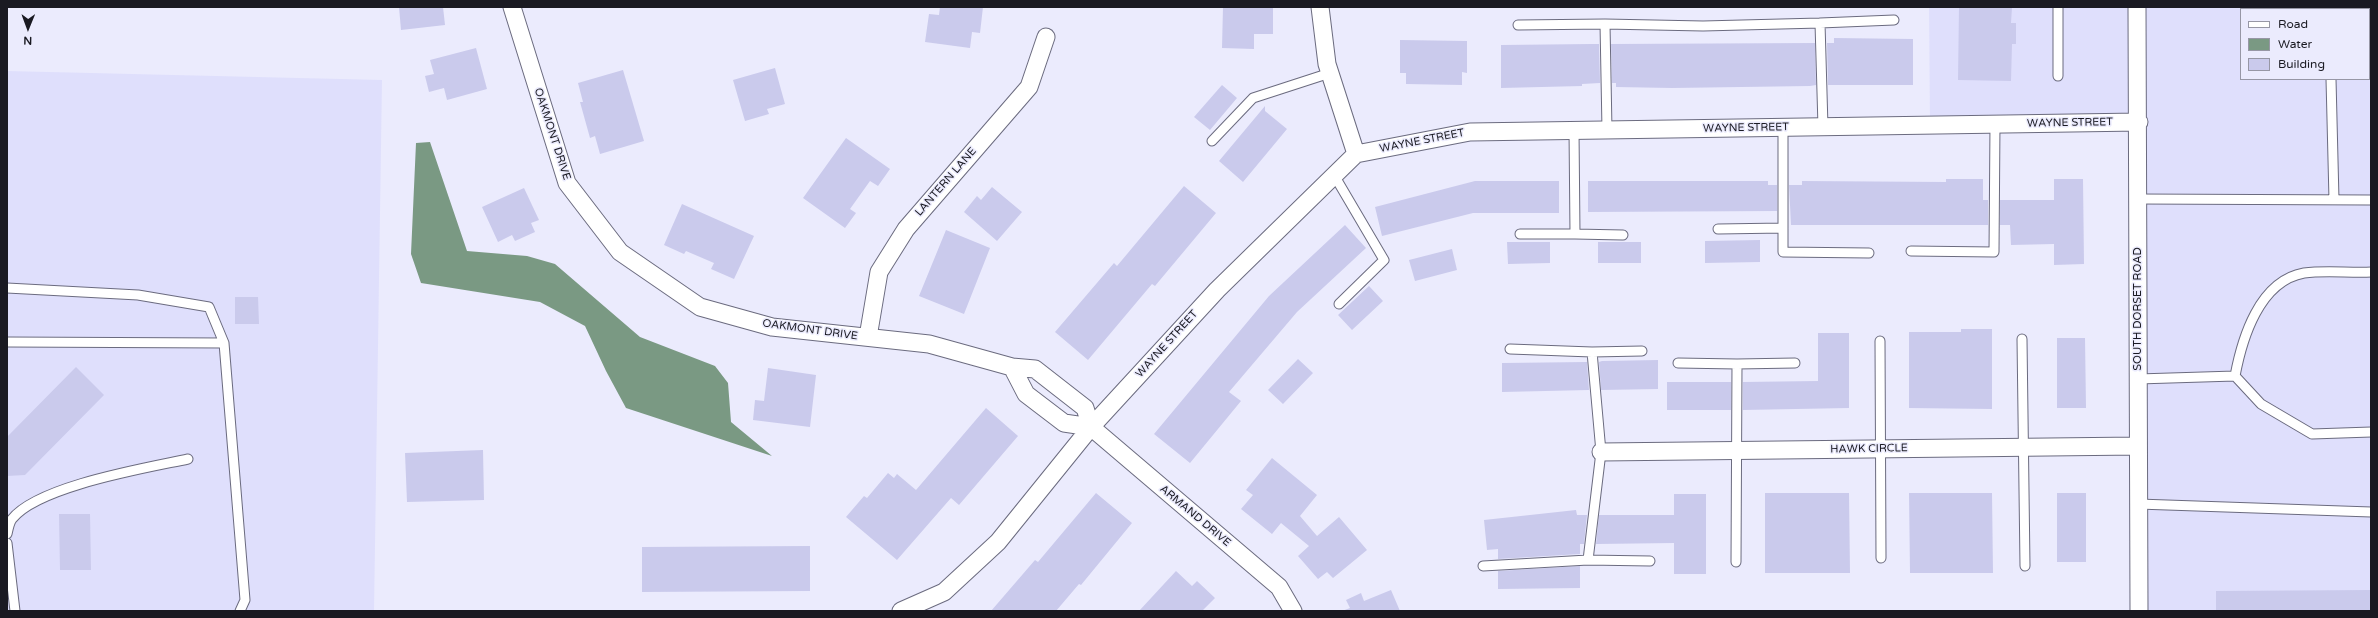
<!DOCTYPE html>
<html>
<head>
<meta charset="utf-8">
<style>
	body { margin:0 }
	#map { position:relative; width:2378px; height:618px; overflow:hidden; background:#ebebfd; font-family:"Varela Round",sans-serif }
	canvas { display:block }
	.frame { position:absolute; inset:0; border:8px solid #1a1a22; pointer-events:none }
	.legend { position:absolute; left:2240px; top:8px; width:130px; height:72px; box-sizing:border-box; background:#ebebfd; border:1px solid #9797a5; margin:0; padding:5px 7px; list-style:none; font-size:12px; color:#1a1a22 }
	.legend li { display:flex; align-items:center; gap:8px; height:20px }
	.legend b { width:20px; border:1px solid #9797a5 }
	.north { position:absolute; left:8px; top:8px; width:40px; height:40px; -webkit-text-stroke:3px #ebebfd; paint-order:stroke; rotate:181deg; font-size:11px; font-weight:700; line-height:16px; text-align:center; color:#1a1a22 }
	.north::after { content:''; display:block; margin:auto; width:14px; height:18px; background:#1a1a22; clip-path:polygon(50% 0,100% 100%,50% 72%,0 100%) }
</style>
</head>
<body>
<div id="map">
<canvas width="2378" height="618"></canvas>
<div class="frame"></div>
<ul class="legend">
<li><b style="height:5px;background:#fff"></b>Road</li>
<li><b style="height:11px;background:#7a9983"></b>Water</li>
<li><b style="height:11px;background:#cacaec"></b>Building</li>
</ul>
<div class="north">N</div>
</div>
<script>
const ctx = document.querySelector('canvas').getContext('2d');
ctx.lineJoin = 'round';
function paint(path, color) { ctx.fillStyle = color; ctx.fill(path, 'evenodd'); }
function trace(path, color, width, dash) { ctx.strokeStyle = color; ctx.lineWidth = width; ctx.lineCap = dash ? 'butt' : 'round'; ctx.setLineDash(dash || []); ctx.stroke(path); }
function write(font, color, halo, rows, align = 'center') {
  ctx.font = font + ' "Varela Round",sans-serif'; ctx.lineWidth = 3; ctx.setLineDash([]); ctx.textBaseline = 'middle'; ctx.strokeStyle = halo; ctx.fillStyle = color; for (const [text, x, y, turn = 0] of rows) {
    ctx.save(); ctx.translate(x, y); ctx.rotate((+turn || 0) * Math.PI / 180); ctx.textAlign = isNaN(turn) ? turn : align; if (halo) ctx.strokeText(text, 0, 0); ctx.fillText(text, 0, 0); ctx.restore();
  }
}
paint(new Path2D(`
	M1929,7H2371V611H2139L2138,122L1930,125ZM2241,9H2369V79H2241Z
	M7,71L382,80L374,611H7Z`), '#dfdffc');
paint(new Path2D(`
	M430,142L467,251L527,256L555,264L640,337L715,366L728,383L731,422L772,456L626,408L606,371L585,326L540,302L421,283L411,254L416,143Z`), '#7a9983');
paint(new Path2D(`
	M399,7H443L445,25L401,30Z
	M940,7H983L980,33L972,32L970,48L925,42L929,14L939,15Z
	M1223,7H1273V34H1254V49L1222,48Z
	M1959,7H2012L2011,23H2016V44H2012L2011,81L1958,80Z
	M1834,38L1913,39V85H1828L1827,43H1834Z
	M1400,40L1467,41V73L1462,72V85L1406,84V73H1400Z
	M1815,43L1816,85L1810,86L1672,88L1616,87V83H1612L1611,44Z
	M1592,44H1599L1600,83L1582,84V86L1501,88V45Z
	M476,48L487,89L447,100L444,88L429,92L425,76L434,74L430,60Z
	M775,68L785,104L767,109L769,114L745,121L733,80Z
	M623,70L644,141L600,154L595,136L590,138L580,102H583L578,83Z
	M1222,85L1237,98L1210,130L1194,117Z
	M1265,106V111L1287,129L1243,182L1219,161Z
	M846,138L890,169L878,186L870,181L850,209L856,213L845,228L803,198Z
	M1946,179H1983V200H1988V225H1791L1789,185H1802V181L1946,182Z
	M2054,179H2083L2084,264L2054,265V244L2011,245L2010,225H2000V200H2054Z
	M1475,181H1559V213H1473L1382,236L1375,207Z
	M1588,181H1768V185H1777V211L1588,212Z
	M1184,186L1216,213L1155,286L1152,284L1088,360L1055,332L1114,263L1117,266Z
	M992,187L1022,212L997,241L964,212L977,196L981,200Z
	M524,188L539,220L531,223L535,232L515,241L512,235L498,242L482,207Z
	M682,204L754,236L734,279L711,269L714,263L686,251L684,254L664,245Z
	M1345,225L1366,248L1297,312L1229,392L1241,401L1190,463L1154,434L1269,296Z
	M946,230L990,248L964,314L919,296Z
	M1760,240V262L1705,263V241Z
	M1507,242H1550V263L1508,264Z
	M1598,242H1641V263H1598Z
	M1452,249L1457,270L1415,281L1409,260Z
	M1369,286L1383,301L1352,330L1338,315Z
	M235,297H258L259,324H235Z
	M1961,329H1992V409L1909,408V332H1961Z
	M1818,333H1849V408L1743,410V382L1818,381Z
	M2057,338H2085L2086,408H2057Z
	M1298,359L1313,373L1283,404L1268,390Z
	M1658,360V389L1601,390L1599,362L1602,361Z
	M1587,362L1589,390L1502,392V363Z
	M76,367L104,395L25,475L7,476V437Z
	M768,368L816,375L810,427L753,420L755,400L764,401Z
	M1667,382H1731V410H1667Z
	M986,408L1018,436L959,505L951,498L897,560L846,517L864,496L867,498L888,473L894,478L897,474L916,490Z
	M483,450L484,500L407,502L405,453Z
	M1272,458L1317,495L1300,516L1317,536L1339,517L1367,550L1333,578L1327,572L1318,579L1298,556L1309,546L1281,523L1272,534L1241,509L1253,495L1246,490Z
	M1096,493L1132,523L1081,585L1079,584L1056,611H991L1035,560L1038,562Z
	M1765,493H1849L1850,573H1765Z
	M1909,493H1992L1993,573H1910Z
	M2057,493H2086V562H2057Z
	M1674,494H1706V574H1674V543L1596,544L1599,515H1674Z
	M1576,510L1577,515H1587L1584,544H1580V554L1498,559V549L1487,550L1484,520Z
	M59,514H90L91,570H60Z
	M810,546V591L642,592V547Z
	M1580,566V588L1498,589V571Z
	M1176,571L1192,586L1197,581L1215,598L1202,611H1139Z
	M1391,590L1400,611H1342L1350,608L1346,600L1361,593L1364,601Z
	M2371,590V611H2216V591Z`), '#cacaec');
const service = new Path2D(`
	M2329,7V9
	M1605,24L1703,26L1820,23
	M1518,25L1605,24L1607,130
	M2058,76V7
	M2331,79L2334,200
	M1783,127V252L1869,253
	M1823,127L1820,23L1894,20
	M1574,130L1575,234L1623,235
	M1212,141L1253,98L1330,73
	M1334,175L1384,260L1339,304
	M2138,199L2371,200
	M1718,229L1783,228
	M1520,234H1575
	M1911,251L1994,252L1995,124
	M7,288L138,295L209,307L224,343L245,600L240,611
	M2022,339L2025,566
	M1880,341L1881,558
	M7,342L224,343
	M1510,349L1592,352L1601,452L1588,560L1650,561
	M1592,352L1642,351
	M1678,363L1737,364L1736,562
	M1737,364L1795,363
	M2235,376C2242,339 2259,281 2304,273C2325,270 2349,273 2371,272
	M2138,379L2235,376L2261,404L2312,434L2371,432
	M2138,504L2371,512
	M7,534C8,530 9,523 12,519C38,486 146,468 188,459
	M7,543L15,611
	M1483,566L1588,560`);
const minor = new Path2D(`
	M512,7L567,183L620,252L700,307L772,327L929,344L1012,367L1035,369L1085,408L1091,427
	M1320,7L1327,64L1356,154
	M2137,7L2139,611
	M868,337L879,272L906,229L1029,87L1046,37
	M1012,367L1026,394L1064,423L1091,427
	M1091,427L1279,587L1293,611
	M1601,452L2138,446
	M901,611L944,592L998,542L1091,427L1217,290L1356,154L1470,132L2139,122`);
trace(service, '#6b6b7f', 11);
trace(minor, '#6b6b7f', 19);
trace(service, '#fff', 9);
trace(minor, '#fff', 17);
write('11px', '#1a1a22', '#ebebfd', [
	["WAYNE STREET",2070,123,-1],
	["WAYNE STREET",1746,128,-1],
	["OAKMONT DRIVE",552,134,72],
	["WAYNE STREET",1422,141,-11],
	["LANTERN LANE",946,182,-49],
	["SOUTH DORSET ROAD",2138,309,-90],
	["OAKMONT DRIVE",810,330,8],
	["WAYNE STREET",1167,344,-48],
	["HAWK CIRCLE",1869,449,-1],
	["ARMAND DRIVE",1195,516,40]
]);
</script>
</body>
</html>
